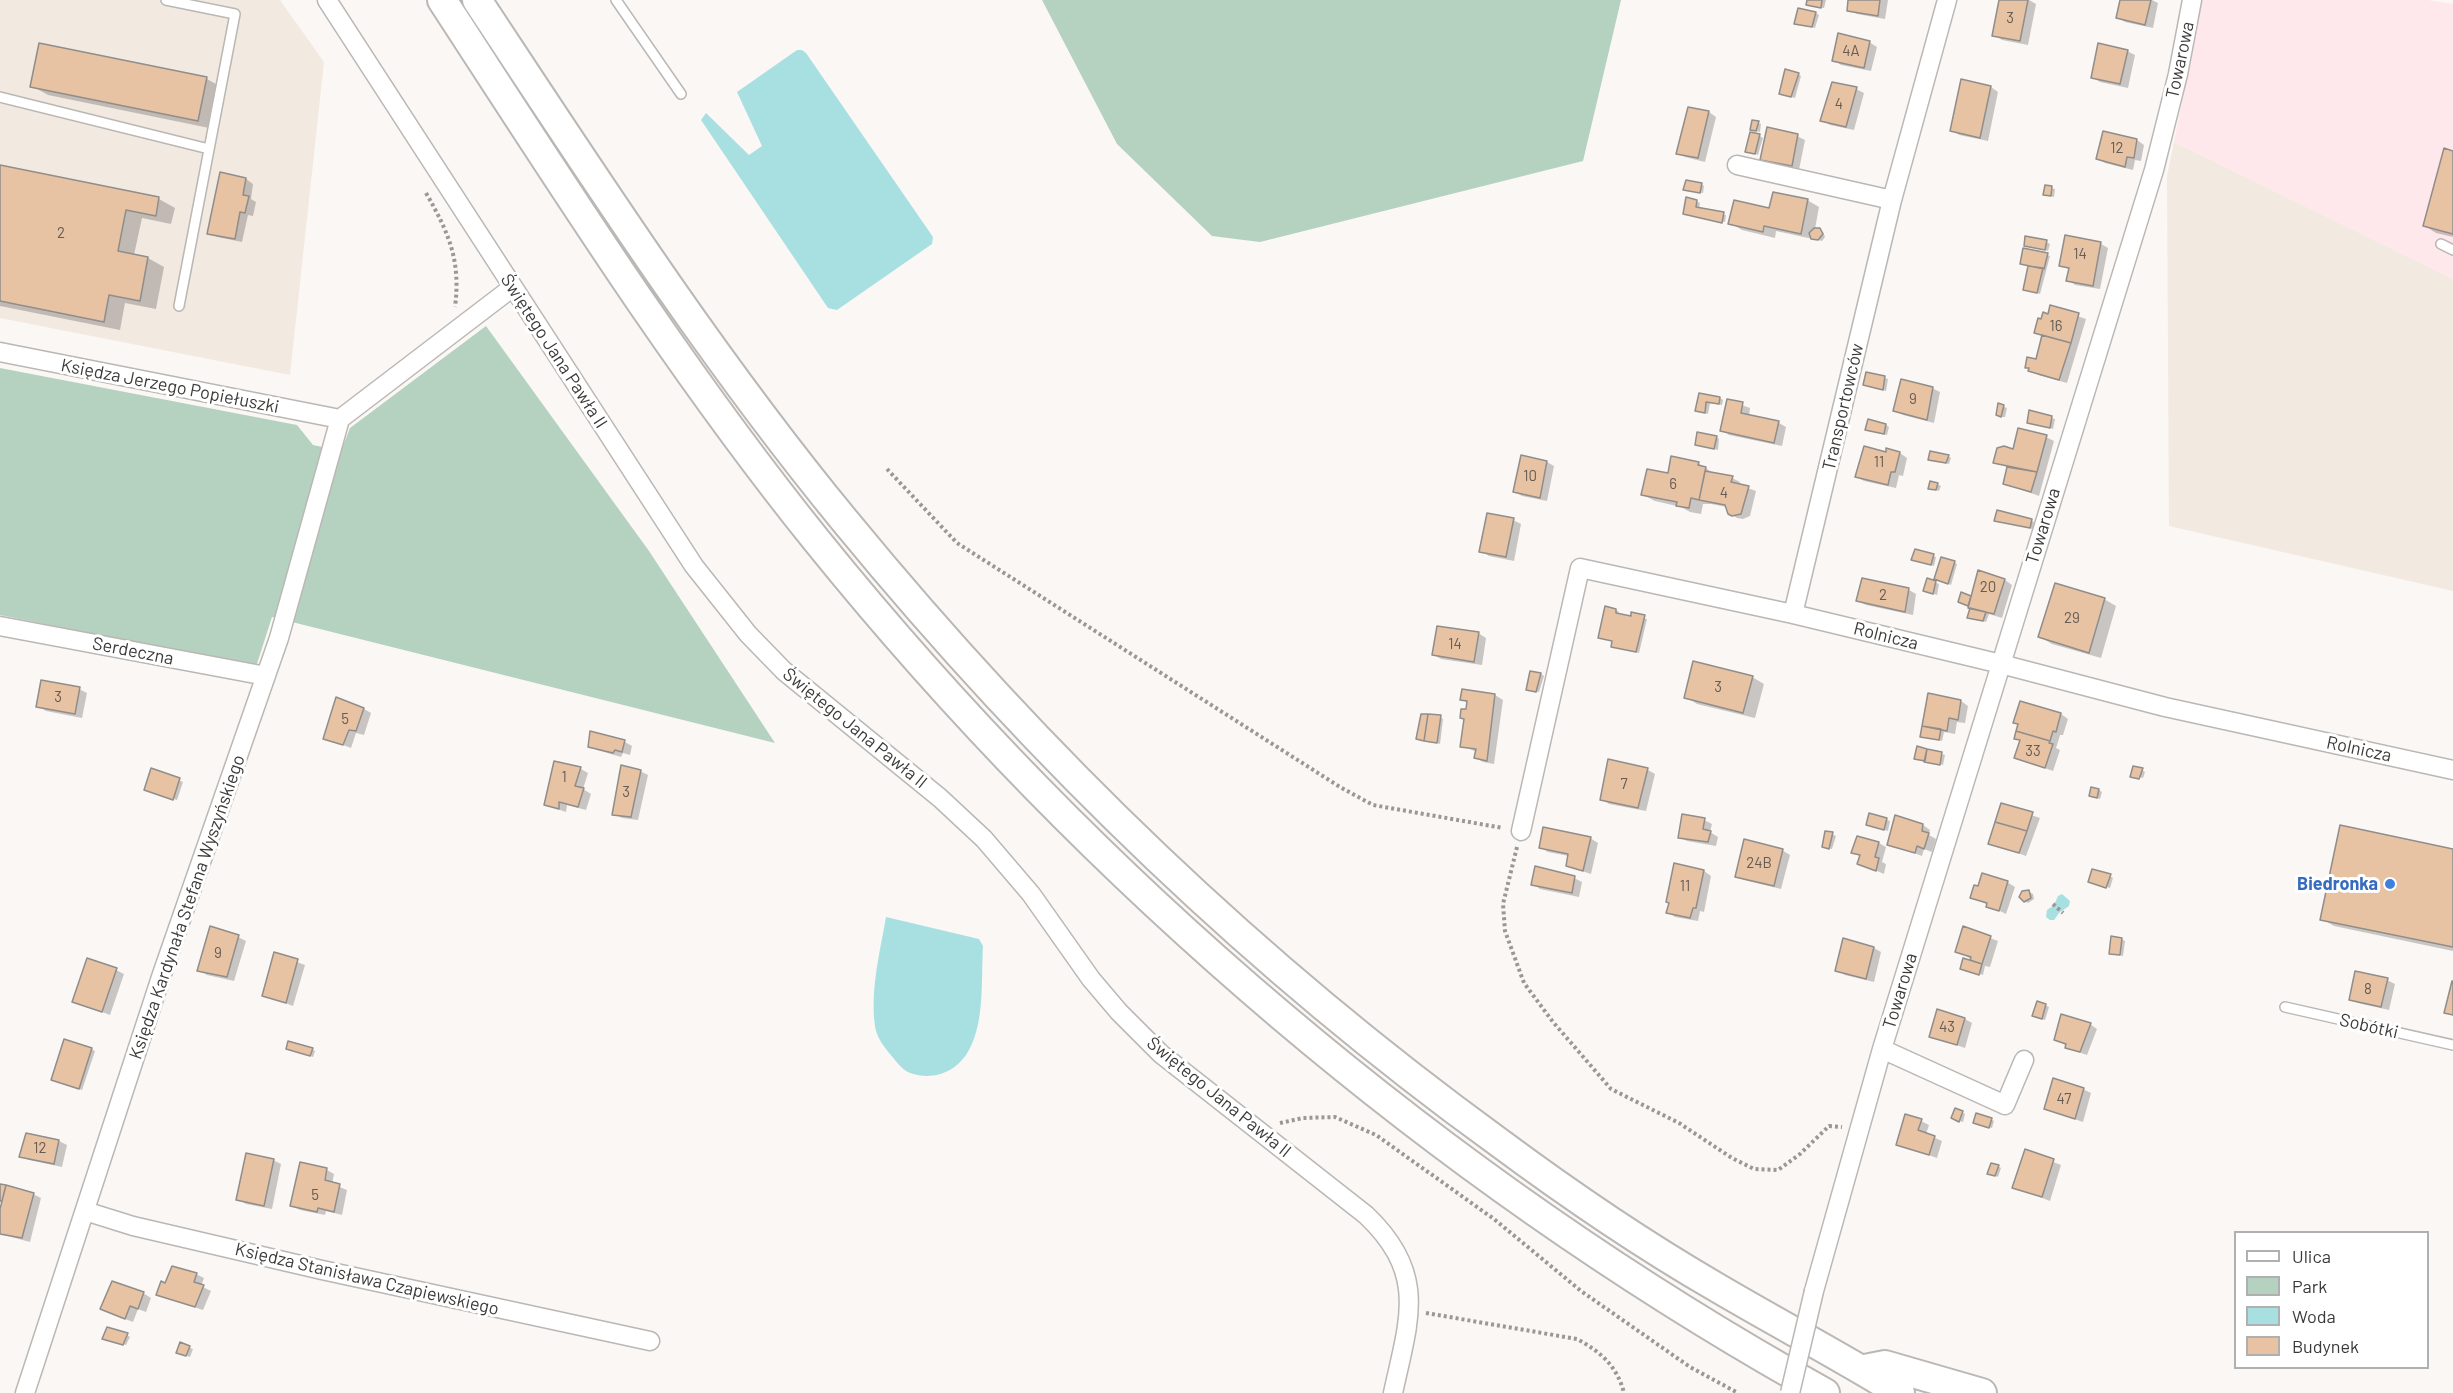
<!DOCTYPE html>
<html>
<head>
<meta charset="utf-8">
<style>
	body { margin:0 }
	#map { position:relative; width:2453px; height:1393px; overflow:hidden; background:#fbf7f4; font-family:Barlow,sans-serif }
	canvas { display:block }
	.legend { position:absolute; left:2234px; top:1231px; width:195px; height:138px; box-sizing:border-box; background:#fff; border:2px solid #b1b0b0; margin:0; padding:8px 10px; list-style:none; font-size:18px; color:#3b3a39 }
	.legend li { display:flex; align-items:center; gap:12px; height:30px }
	.legend b { width:30px; border:2px solid #b1b0b0 }
</style>
</head>
<body>
<div id="map">
<canvas width="2453" height="1393"></canvas>
<ul class="legend">
<li><b style="height:8px;background:#fff"></b>Ulica</li>
<li><b style="height:16px;background:#b5d1c0"></b>Park</li>
<li><b style="height:16px;background:#a8e0e2"></b>Woda</li>
<li><b style="height:16px;background:#e7c3a4"></b>Budynek</li>
</ul>
</div>
<script>
const ctx = document.querySelector('canvas').getContext('2d');
ctx.lineJoin = 'round';
function paint(path, color) { ctx.fillStyle = color; ctx.fill(path, 'evenodd'); }
function trace(path, color, width, dash) { ctx.strokeStyle = color; ctx.lineWidth = width; ctx.lineCap = dash ? 'butt' : 'round'; ctx.setLineDash(dash || []); ctx.stroke(path); }
function write(font, color, halo, rows, align = 'center') {
  ctx.font = font + ' Barlow,sans-serif'; ctx.lineWidth = 6; ctx.setLineDash([]); ctx.textBaseline = 'middle'; ctx.strokeStyle = halo; ctx.fillStyle = color; for (const [text, x, y, turn = 0] of rows) {
    ctx.save(); ctx.translate(x, y); ctx.rotate((+turn || 0) * Math.PI / 180); ctx.textAlign = isNaN(turn) ? turn : align; if (halo) ctx.strokeText(text, 0, 0); ctx.fillText(text, 0, 0); ctx.restore();
  }
}
paint(new Path2D(`
	M2202,0H2428L2453,4V279L2174,142Z`), '#fee8eb');
paint(new Path2D(`
	M0,0H280L324,62L290,375L0,318Z
	M2174,142L2453,279V591L2169,526L2167,176Z`), '#f2e9e1');
paint(new Path2D(`
	M1042,0H1621L1583,161L1260,242L1212,236L1117,144Z
	M486,326L649,551L775,743L272,617L256,667L0,615V368L297,425L313,445L341,451L350,428Z`), '#b5d1c0');
paint(new Path2D(`
	M797,50H802L806,53L933,237L932,244L837,310L828,308L701,120L706,113L749,155L762,146L737,92Z
	M2062,894L2070,901L2069,906L2059,913L2054,920H2050L2046,917L2047,910L2054,905L2058,896Z
	M886,917L979,939L983,946C981,979 985,1021 969,1050C957,1072 934,1081 910,1073C902,1070 896,1061 890,1054C884,1047 876,1036 875,1026C870,990 880,952 886,917Z`), '#a8e0e2');
paint(new Path2D(`
	M1809,0H1826L1824,8L1811,6Z
	M1850,0H1888L1885,19L1857,14L1849,10Z
	M2001,0H2029L2036,4L2028,45L2002,40L1994,35Z
	M2121,0H2152L2158,3L2153,28L2125,22L2117,17Z
	M1816,13L1819,15L1815,28L1796,23Z
	M1869,42L1877,47L1871,71L1841,65L1834,60Z
	M40,45L207,79L223,88L214,129L48,95L32,86Z
	M2127,51L2135,55L2128,88L2100,82L2092,77Z
	M1798,74L1801,76L1795,98L1784,95Z
	M1991,87L1998,92L1988,141L1959,135L1952,130Z
	M1856,89L1864,93L1854,130L1830,125L1822,120Z
	M1689,108L1709,112L1716,117L1705,162L1685,157L1678,153Z
	M1758,123L1761,124L1760,132L1755,131Z
	M1760,136L1763,138L1758,155L1747,151Z
	M1797,136L1805,140L1799,170L1770,164L1762,159Z
	M2137,140L2144,145L2141,161L2135,160L2133,170L2105,163L2098,159Z
	M2453,152V237L2436,233L2425,226Z
	M0,167L159,199L175,208L171,224L142,218L134,255L148,258L164,267L156,309L125,303L120,330L0,306Z
	M221,174L246,179L253,184L251,199L256,202L253,216L248,215L242,242L217,237L209,233Z
	M1701,184L1704,186L1703,193L1688,191Z
	M2047,187L2055,189L2054,197L2045,195Z
	M1807,200L1819,207L1815,229L1823,232L1825,237L1822,241L1776,231L1775,238L1742,230L1730,223Z
	M1696,201L1700,203L1699,209L1726,215L1725,222L1686,213Z
	M2067,237L2101,244L2108,248L2100,289L2075,285L2068,280L2070,270L2061,265Z
	M2046,242L2050,244L2048,251L2025,245Z
	M2047,255L2050,256L2040,294L2025,289L2029,266L2022,264Z
	M2051,307L2086,319L2067,383L2038,375L2027,367L2037,361L2043,337L2036,332L2050,316Z
	M1867,373L1888,379L1886,391L1864,384Z
	M1932,388L1940,392L1934,423L1903,415L1895,411Z
	M1700,395L1720,398L1723,400L1722,405L1710,403L1708,414L1700,412L1697,411Z
	M1728,400L1750,408L1749,416L1779,423L1786,427L1782,446L1729,435L1722,430Z
	M1999,405L2007,408L2005,417H2001Z
	M2031,412L2055,419L2053,429L2029,422Z
	M1886,425L1889,427L1887,435L1870,431Z
	M1716,437L1719,439L1718,450L1696,444Z
	M2046,437L2054,441L2039,496L2005,484L2009,468L1995,462L2014,451Z
	M1900,453L1907,458L1903,476L1899,475L1896,488L1864,481L1857,477L1887,454Z
	M1948,456L1951,458L1949,464L1933,461Z
	M1522,457L1547,462L1554,466L1547,501L1522,496L1515,492Z
	M1698,463L1716,475L1732,478L1740,482L1739,485L1756,491L1750,516L1743,519L1737,518L1729,513L1727,507L1711,504H1703L1701,514L1690,512L1681,507L1655,501L1643,495L1669,475Z
	M1937,484L1941,486L1939,491L1930,488Z
	M1998,512L2032,521L2035,523L2033,529L1999,522L1995,520Z
	M1513,520L1521,524L1514,561L1489,556L1481,551Z
	M1933,556L1936,557L1934,566L1913,559Z
	M1954,562L1957,564L1951,585L1939,580Z
	M1928,580L1939,584L1937,595L1928,592Z
	M2005,580L2012,585L2002,618L1989,614L1986,622L1969,617L1970,606L1963,603L1962,594L1972,598Z
	M1909,590L1916,594L1913,615L1866,605L1858,601Z
	M2104,599L2116,606L2101,658L2052,644L2040,637Z
	M1616,610L1619,612L1618,615L1647,619L1639,653L1616,648Z
	M1478,633L1486,638L1482,665L1441,659L1434,655Z
	M1541,674L1544,676L1539,692L1531,691Z
	M1752,677L1764,684L1755,718L1697,704L1686,697Z
	M79,689L87,693L82,718L46,711L38,706Z
	M1463,691L1495,695L1503,700L1494,764L1483,762L1476,758L1477,752L1462,746L1469,704L1461,699Z
	M1930,695L1961,701L1968,706L1965,723L1957,722L1955,734L1944,732L1942,741L1921,737Z
	M364,709L371,713L364,735L356,733L351,748L325,738Z
	M2061,714L2068,719L2063,735H2060L2057,745L2056,748L2060,750L2053,771L2016,758L2021,741L2016,738Z
	M1440,717L1443,719L1440,744L1418,738Z
	M591,733L625,742L632,746L630,755L623,753L621,757L597,750L589,746Z
	M1918,748L1945,755L1943,765L1916,758Z
	M1609,761L1648,770L1655,774L1646,811L1609,804L1602,799Z
	M555,763L581,769L588,773L583,789L591,794L586,810L567,805L566,812L545,805Z
	M152,770L183,782L177,800L149,791Z
	M2142,770L2145,772L2143,778L2134,776Z
	M640,771L648,775L638,820L622,818L614,814Z
	M2099,790L2102,792L2100,799L2090,796Z
	M2002,805L2040,818L2026,856L1990,843Z
	M1870,815L1890,821L1888,831L1868,825Z
	M1704,820L1712,824L1710,832L1718,837L1716,846L1687,841L1679,837Z
	M1923,825L1930,830L1929,835L1936,839L1932,852L1924,849L1922,856L1889,844Z
	M1827,832L1836,836L1832,849L1827,848Z
	M1590,838L1598,843L1591,874L1567,866L1569,856L1548,852L1540,847Z
	M1858,838L1879,843L1886,847L1882,862L1886,864L1884,874L1859,863L1861,857L1853,852Z
	M1782,850L1790,855L1781,889L1744,880L1736,876Z
	M2453,850V951L2334,926L2322,919Z
	M1676,865L1704,871L1711,876L1704,912L1700,911L1698,921L1675,917L1668,912Z
	M2110,876L2113,878L2110,888L2093,883Z
	M1574,878L1582,882L1579,897L1540,889L1533,884Z
	M2007,882L2015,887L2006,914L1972,897Z
	M2029,892L2033,894L2034,899L2028,903L2025,901Z
	M1964,928L1998,941L1990,967L1985,966L1983,975L1965,970L1978,963L1957,951Z
	M238,937L246,941L234,981L207,975L199,970Z
	M2121,939L2125,941L2123,956L2110,953Z
	M1874,948L1881,952L1874,982L1845,975L1837,970Z
	M275,954L305,965L293,1006L264,995Z
	M116,970L124,974L110,1015L74,1001Z
	M2387,980L2395,984L2389,1010L2358,1003L2350,999Z
	M2045,1005L2049,1007L2045,1020L2037,1018Z
	M1965,1019L1972,1023L1965,1048L1931,1036Z
	M2090,1024L2097,1029L2087,1055L2075,1051L2055,1039Z
	M287,1048L312,1049L315,1051L313,1057Z
	M91,1049L95,1051L82,1090L56,1081Z
	M2083,1089L2091,1093L2083,1122L2046,1109Z
	M1962,1112L1965,1114L1963,1122L1956,1120Z
	M1991,1119L1994,1121L1992,1128L1978,1124Z
	M1921,1121L1929,1125L1926,1134L1942,1141L1937,1158L1897,1144Z
	M27,1135L59,1141L67,1145L62,1167L29,1160L21,1156Z
	M2025,1151L2061,1165L2050,1201L2014,1187Z
	M273,1160L281,1164L272,1209L246,1204L238,1199Z
	M1998,1166L2001,1168L1998,1177L1989,1173Z
	M327,1170L334,1174L332,1184L347,1190L342,1215L326,1211L325,1215L300,1210L292,1206Z
	M0,1186L33,1194L41,1198L30,1242L0,1234V1215L3,1203L0,1202Z
	M196,1274L204,1278L201,1286L211,1291L203,1310L158,1295L166,1285Z
	M143,1293L151,1298L146,1312L138,1309L133,1322L110,1313Z
	M127,1335L130,1337L126,1345L107,1340Z
	M181,1344L193,1349L190,1357L181,1354Z`), '#0003');
const building = new Path2D(`
	M1807,0H1822L1821,8L1806,5Z
	M1848,0H1880L1878,16L1847,11Z
	M1999,0H2028L2020,41L1992,36Z
	M2120,0H2151L2145,25L2116,18Z
	M1798,8L1816,12L1812,27L1794,24Z
	M1838,33L1870,41L1864,68L1832,61Z
	M39,43L207,77L198,121L30,87Z
	M2098,43L2128,50L2120,84L2091,78Z
	M1785,69L1799,73L1791,97L1779,94Z
	M1961,79L1991,86L1980,138L1950,131Z
	M1832,82L1857,87L1846,127L1820,121Z
	M1688,107L1709,111L1698,158L1676,154Z
	M1752,120L1759,121L1756,131L1750,130Z
	M1767,127L1798,134L1792,166L1760,160Z
	M2103,131L2137,139L2134,158L2127,157L2125,167L2096,159Z
	M1750,132L1760,134L1755,154L1745,152Z
	M2444,148L2453,151V234L2423,226Z
	M0,165L159,197L156,216L126,210L118,251L148,257L140,301L109,295L104,322L0,301Z
	M220,172L246,178L243,195L249,196L245,213L240,212L235,239L207,234Z
	M1686,180L1702,183L1700,193L1683,190Z
	M2045,185L2052,186L2051,196L2043,195Z
	M1773,192L1808,199L1801,234L1764,226L1763,232L1728,224L1734,200L1769,208Z
	M1686,197L1697,200L1696,207L1724,212L1722,223L1683,214Z
	M1814,228H1820L1823,234L1818,240L1811,239L1809,233Z
	M2065,235L2101,242L2093,286L2066,281L2069,268L2059,266Z
	M2025,236L2047,240L2045,250L2024,246Z
	M2023,248L2048,253L2044,269L2020,264Z
	M2028,266L2043,268L2037,293L2023,290Z
	M2050,305L2079,313L2071,343L2034,333L2038,318L2041,319L2043,312L2048,314Z
	M2042,335L2071,343L2059,380L2028,371L2029,368H2025L2027,357L2036,359Z
	M1866,372L1885,376L1883,390L1863,385Z
	M1901,379L1933,387L1927,420L1893,411Z
	M1699,393L1720,397L1719,404L1706,402L1705,413L1695,411Z
	M1727,399L1743,402L1741,413L1779,421L1774,443L1720,431Z
	M1998,403L2004,405L2001,417L1996,415Z
	M2029,410L2052,416L2050,428L2027,423Z
	M1868,419L1886,424L1884,434L1865,430Z
	M2018,428L2047,435L2037,472L1993,463L1997,448L2004,446L2013,449Z
	M1697,432L1717,436L1714,449L1695,445Z
	M1864,446L1886,452V448L1900,452L1895,472H1891L1888,485L1855,477Z
	M1930,451L1949,455L1946,463L1928,460Z
	M1521,455L1547,461L1540,498L1513,492Z
	M1671,456L1699,462L1698,465L1706,467L1699,500L1691,498L1689,508L1676,506L1677,502L1641,495L1647,469L1668,473Z
	M2007,467L2037,472L2031,492L2003,484Z
	M1705,471L1733,476L1731,482L1749,486L1741,514L1732,516L1728,514L1725,505L1699,500Z
	M1930,481L1938,483L1936,490L1928,489Z
	M1997,510L2032,519L2030,528L1994,521Z
	M1487,513L1514,518L1506,557L1479,552Z
	M1915,549L1934,554L1931,565L1911,560Z
	M1941,557L1955,561L1948,584L1934,579Z
	M1978,570L2005,579L1994,614L1968,608Z
	M1862,578L1909,588L1905,612L1856,601Z
	M1927,578L1936,581L1933,594L1923,591Z
	M2055,583L2105,598L2089,653L2038,637Z
	M1961,592L1971,596L1968,606L1958,602Z
	M1605,606L1616,609V613L1631,616V612L1645,615L1636,652L1611,647L1612,641L1598,638Z
	M1970,608L1986,612L1983,621L1967,618Z
	M1437,626L1479,632L1474,662L1432,655Z
	M1693,661L1753,676L1743,713L1684,698Z
	M1530,671L1541,673L1536,692L1526,690Z
	M41,680L80,687L75,714L36,707Z
	M1462,689L1495,694L1487,761L1474,758L1476,749L1460,747L1464,719L1460,718L1461,709H1466L1467,701L1460,700Z
	M1928,693L1961,700L1958,720L1949,718L1947,731L1922,726Z
	M336,697L364,708L356,731L349,730L343,745L323,739Z
	M2020,701L2061,713L2056,732L2053,731L2050,741L2016,731L2018,724L2013,723Z
	M1421,714H1428L1424,741L1416,739Z
	M1428,714L1441,715L1437,743L1424,741Z
	M1922,726L1941,729L1939,740L1920,737Z
	M590,731L625,740L622,752L615,750L613,753L588,747Z
	M2016,731L2050,741L2049,743L2053,744L2045,768L2014,758L2020,740L2014,739Z
	M1917,746L1927,749L1925,761L1914,759Z
	M1927,749L1942,752L1940,765L1924,762Z
	M1608,759L1648,768L1638,808L1600,800Z
	M554,761L581,767L575,786L584,788L578,807L559,802V809L544,805Z
	M621,765L641,770L631,817L612,815Z
	M2133,766L2143,768L2139,779L2130,777Z
	M151,768L180,778L173,800L144,790Z
	M2091,787L2099,789L2097,798L2089,796Z
	M2001,803L2033,812L2027,831L1995,822Z
	M1869,813L1887,818L1884,830L1866,825Z
	M1682,814L1705,818L1703,829L1711,831L1708,842L1678,838Z
	M1895,815L1923,824L1922,831L1929,833L1924,849L1917,846L1915,853L1887,845Z
	M1995,822L2027,831L2019,853L1988,844Z
	M2340,825L2453,849V947L2320,920Z
	M1543,827L1591,837L1583,871L1566,866L1568,854L1539,848Z
	M1825,831L1833,832L1829,849L1822,847Z
	M1857,836L1879,842L1875,857L1879,858L1876,871L1857,864L1860,855L1851,853Z
	M1744,839L1783,849L1774,886L1735,877Z
	M1674,863L1704,870L1696,908H1693L1690,918L1666,913L1669,903L1666,902Z
	M1535,866L1575,876L1572,893L1531,885Z
	M2092,869L2111,874L2106,888L2088,882Z
	M1982,873L2008,881L1999,911L1986,907L1987,903L1970,898L1974,885L1978,886Z
	M2029,890L2031,898L2024,902L2019,897L2022,891Z
	M210,926L239,935L227,977L197,971Z
	M1963,926L1991,936L1982,964L1970,960L1971,957L1955,952Z
	M2111,936L2122,938L2120,955L2109,954Z
	M1843,938L1874,947L1866,979L1835,971Z
	M274,952L298,959L286,1003L262,996Z
	M87,958L117,968L102,1012L72,1002Z
	M1963,958L1982,964L1979,975L1960,969Z
	M2355,971L2388,978L2381,1007L2349,1000Z
	M2452,981H2453V1015L2444,1013Z
	M2037,1001L2046,1004L2042,1019L2032,1016Z
	M1937,1009L1965,1018L1957,1045L1929,1037Z
	M2061,1014L2091,1023L2080,1052L2065,1048L2066,1044L2054,1040Z
	M64,1039L92,1048L79,1089L51,1080Z
	M288,1041L313,1048L310,1056L286,1049Z
	M2053,1078L2084,1088L2075,1119L2044,1109Z
	M1955,1108L1963,1111L1959,1122L1951,1118Z
	M1976,1113L1992,1118L1989,1128L1973,1123Z
	M1905,1114L1922,1119L1918,1130L1935,1136L1929,1155L1896,1145Z
	M26,1133L59,1140L54,1164L19,1157Z
	M2025,1149L2054,1159L2042,1197L2012,1188Z
	M246,1153L274,1159L264,1206L236,1200Z
	M300,1162L327,1168L325,1180L340,1184L334,1212L318,1208L317,1212L290,1206Z
	M1991,1163L1999,1165L1995,1176L1987,1174Z
	M0,1184L6,1185L2,1201H0Z
	M6,1185L34,1193L22,1238L0,1234V1209Z
	M172,1266L197,1273L194,1282L204,1285L195,1307L156,1295L161,1281L165,1283Z
	M112,1281L144,1292L138,1309L130,1306L125,1319L100,1309Z
	M107,1327L128,1333L123,1345L102,1339Z
	M180,1342L190,1346L186,1356L176,1353Z`);
paint(building, '#e7c3a4');
trace(building, '#908d8a', 1.5);
const service = new Path2D(`
	M166,0L235,14L179,306
	M616,0L681,94
	M0,97L209,149
	M2441,244L2453,250
	M2285,1007L2453,1045`);
const minor = new Path2D(`
	M327,0L694,566L748,634L784,671L940,798L984,839L1031,894L1091,979L1119,1012L1161,1054L1366,1215C1428,1274 1409,1319 1393,1393
	M1737,165L1892,200
	M0,352L340,419
	M340,419L513,287
	M1793,614L1892,200L1947,0
	M0,626L266,676
	M1521,831L1580,568L1793,614L2001,664L2165,707L2453,770
	M1882,1049L2005,1105L2024,1060
	M85,1211L133,1226L322,1270L650,1341
	M1814,1291L1882,1049L2154,170L2178,74L2192,0
	M25,1393L162,974L279,638L340,419`);
const primary = new Path2D(`
	M442,0C562,184 679,370 817,541C1092,882 1442,1180 1825,1393
	M477,0C594,177 710,357 845,521C1036,754 1253,964 1497,1141C1567,1193 1640,1243 1716,1287C1777,1323 1840,1356 1900,1393
	M1865,1369L1885,1365L1982,1393`);
trace(service, '#bab7b4', 12);
trace(minor, '#bab7b4', 21);
trace(primary, '#bab7b4', 32);
trace(new Path2D(`
	M426,193C449,233 461,261 455,307
	M887,469L957,543L1340,787L1373,805L1503,828
	M1517,847L1503,904L1505,931L1524,983L1553,1022L1611,1089L1679,1123L1732,1158L1754,1169L1778,1170L1800,1154L1829,1126L1842,1127
	M2053,904L2063,913
	M1280,1123L1303,1118L1335,1117L1376,1135L1494,1219L1581,1291L1690,1367L1738,1393
	M1426,1313L1577,1339C1601,1352 1617,1366 1624,1393`), '#9a9795', 4, [3, 3]);
trace(service, '#fff', 9);
trace(minor, '#fff', 18);
trace(primary, '#fff', 28);
const minorBridge = new Path2D(`
	M1790,1393L1814,1291`);
trace(minorBridge, '#bab7b4', 21, []);
trace(minorBridge, '#fff', 18);
for (const [x, y, r, color] of [
	[2390,884,6,"#3f7fe0"]
]) { const dot = new Path2D(); dot.arc(x, y, r, 0, 2 * Math.PI); ctx.fillStyle = color; ctx.fill(dot); trace(dot, '#fff', 2); }
write('15px', '#665c54', null, [
	["3",2010,18],
	["4A",1851,51],
	["4",1839,104],
	["12",2117,148],
	["2",61,233],
	["14",2080,254],
	["16",2056,326],
	["9",1913,399],
	["11",1879,462],
	["10",1530,476],
	["6",1673,484],
	["4",1724,493],
	["20",1988,587],
	["2",1883,595],
	["29",2072,618],
	["14",1455,644],
	["3",1718,687],
	["3",58,697],
	["5",345,719],
	["33",2033,751],
	["1",564,777],
	["7",1624,784],
	["3",626,792],
	["24B",1759,863],
	["11",1685,886],
	["9",218,953],
	["8",2368,989],
	["43",1947,1027],
	["47",2064,1099],
	["12",40,1148],
	["5",315,1195]
]);
write('18px', '#3b3a39', '#fff', [
	["Towarowa",2180,60,-78],
	["Świętego Jana Pawła II",554,351,57],
	["Księdza Jerzego Popiełuszki",170,386,11],
	["Transportowców",1843,407,-77],
	["Towarowa",2043,526,-73],
	["Rolnicza",1886,636,14],
	["Serdeczna",133,651,11],
	["Świętego Jana Pawła II",855,728,39],
	["Rolnicza",2359,749,12],
	["Księdza Kardynała Stefana Wyszyńskiego",187,907,-71],
	["Towarowa",1900,991,-73],
	["Sobótki",2369,1026,13],
	["Świętego Jana Pawła II",1219,1097,39],
	["Księdza Stanisława Czapiewskiego",367,1279,13]
]);
write('bold 18px', '#366cbe', '#fff', [
	["Biedronka",2378,884]
], 'right');
</script>
</body>
</html>
